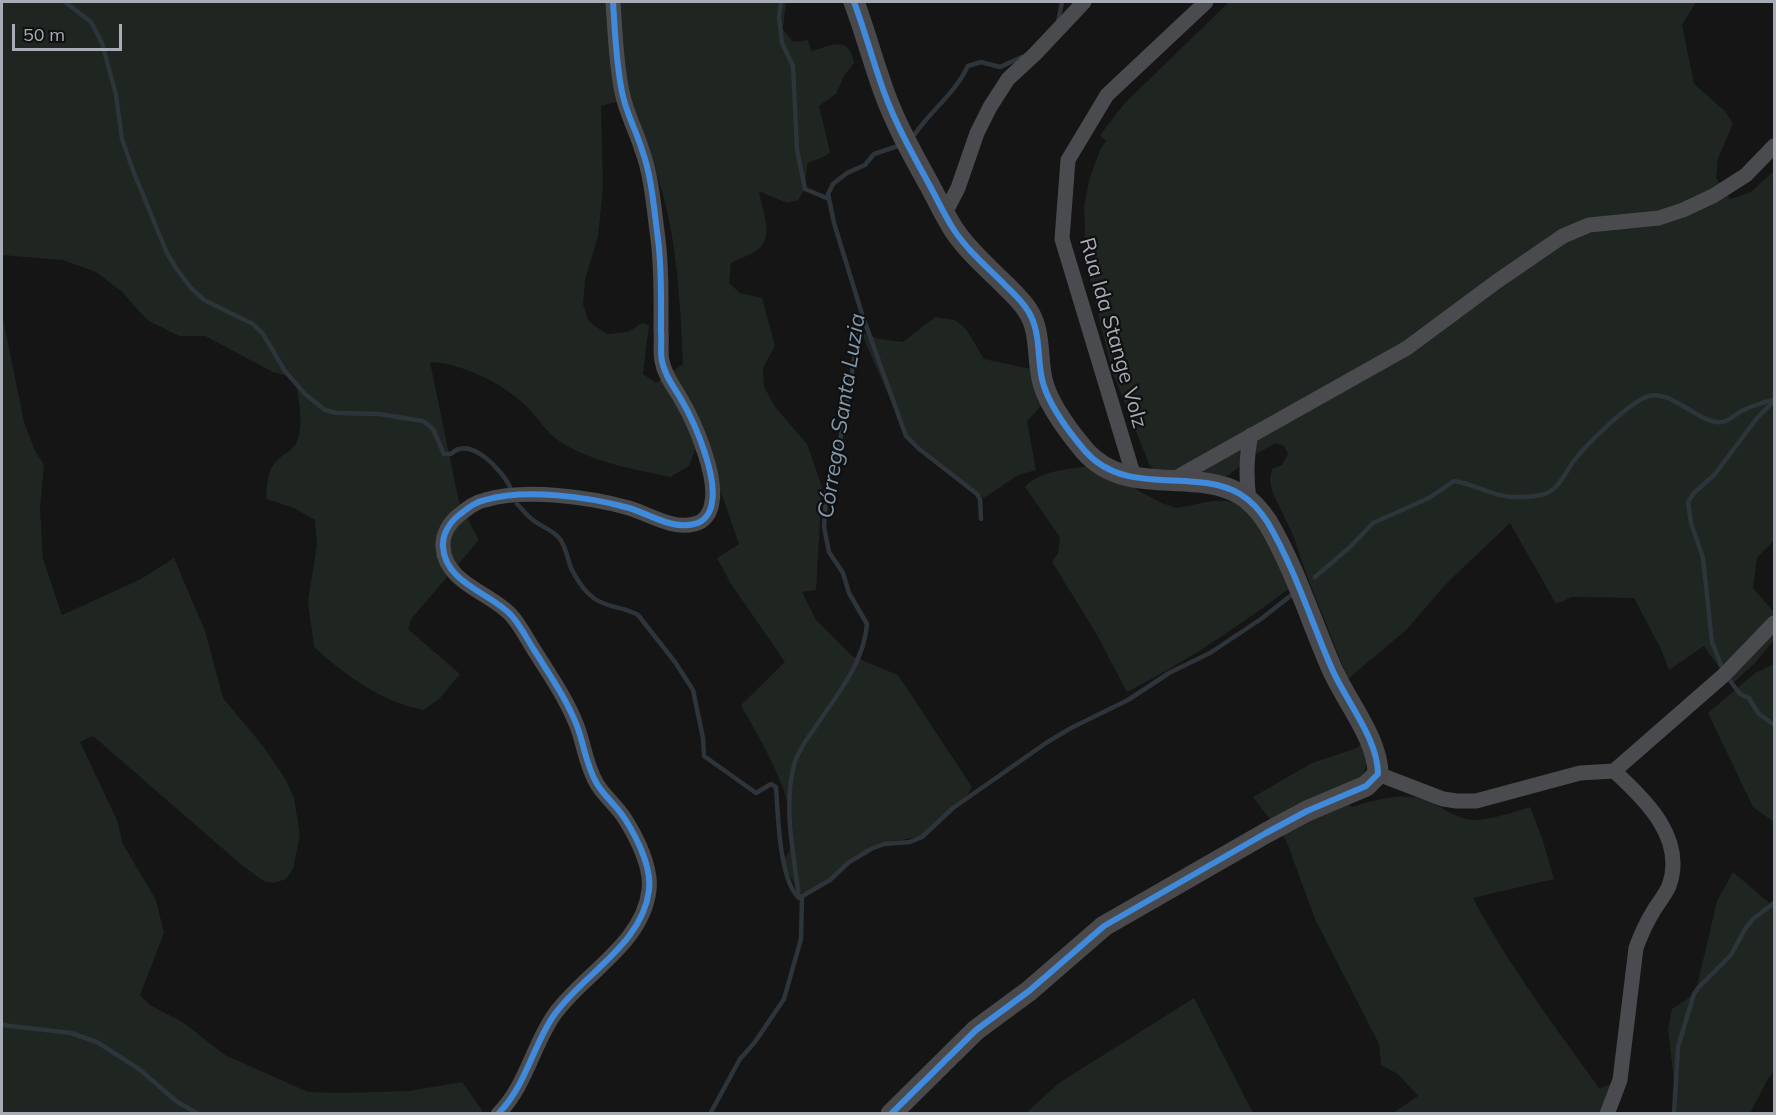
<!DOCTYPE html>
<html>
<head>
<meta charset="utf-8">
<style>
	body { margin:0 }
	#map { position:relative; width:1776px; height:1115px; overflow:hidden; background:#151516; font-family:Mulish,sans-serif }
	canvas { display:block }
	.frame { position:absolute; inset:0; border:3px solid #a8acb5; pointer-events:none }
	.scale { position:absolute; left:12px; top:24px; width:110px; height:27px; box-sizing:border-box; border:3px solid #a8acb5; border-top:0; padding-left:8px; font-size:18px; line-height:21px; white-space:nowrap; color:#a8acb5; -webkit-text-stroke:4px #101011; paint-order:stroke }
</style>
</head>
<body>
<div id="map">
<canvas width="1776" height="1115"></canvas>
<div class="frame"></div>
<div class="scale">50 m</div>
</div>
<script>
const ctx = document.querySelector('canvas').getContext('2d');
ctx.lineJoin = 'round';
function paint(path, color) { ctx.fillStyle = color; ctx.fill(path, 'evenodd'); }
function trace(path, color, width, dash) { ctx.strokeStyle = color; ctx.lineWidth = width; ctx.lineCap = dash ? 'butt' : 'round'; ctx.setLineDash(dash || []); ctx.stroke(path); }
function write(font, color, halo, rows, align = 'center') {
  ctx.font = font + ' Mulish,sans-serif'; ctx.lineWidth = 4.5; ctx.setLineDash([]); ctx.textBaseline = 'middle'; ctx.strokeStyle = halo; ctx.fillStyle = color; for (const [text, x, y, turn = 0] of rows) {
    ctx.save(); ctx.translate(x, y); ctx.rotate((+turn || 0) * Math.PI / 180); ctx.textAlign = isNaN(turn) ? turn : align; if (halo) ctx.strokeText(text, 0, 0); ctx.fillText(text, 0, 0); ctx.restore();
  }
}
paint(new Path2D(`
	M2,2H786L783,29L793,42L808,40L811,51C830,47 849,33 854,63L844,76L836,94L819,106L830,152C823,159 816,159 808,163C804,180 808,186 798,200L787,203L759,191C761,209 776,236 757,250C750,255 739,259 731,263L729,283L740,293L762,298L775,346L763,368L764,387L776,408L807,444L822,487L816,590L802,592L816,620L852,656L898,675L972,787L962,803L946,813L931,825L926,835C911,840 894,839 880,845C854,854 832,878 809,893L799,892L782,862C784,859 788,854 790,850C804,810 760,740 741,705L785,662L731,584L717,558L739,544L715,475L695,450L689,466L670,477C635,469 595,463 564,444C546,433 542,423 529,409C507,385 462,363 430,362L459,502L479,540L412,618L408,629L460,674L440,698L424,710C381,702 345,675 314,647L308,602L317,544L315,520L294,508L266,499C267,482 267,467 282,456C286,453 293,449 296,444C305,425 298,398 295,378L273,372L205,336H179L147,320L122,292L96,272L63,260L2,255ZM619,101C630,122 648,147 655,169C677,231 680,299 683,364L656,383L643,374L649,325L642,323L628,332L608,334L596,327L588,320L583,304L585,280L598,236L603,188L601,106Z
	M1229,2H1696L1682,25L1694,84L1725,111L1733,124L1718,158L1716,178L1730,199L1751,192L1774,171V540L1757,558L1753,588L1774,612V640L1755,663L1731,685L1704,646L1669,670L1661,649L1634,598L1572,597L1556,604L1510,523L1447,583L1407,629L1348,679L1307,576L1293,535L1272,491L1270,479L1272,469L1282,465L1288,454L1284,446L1276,443L1252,456L1226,477L1169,487L1149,464L1112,371L1086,263L1084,206L1090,177L1100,150L1106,141L1100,135L1124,104Z
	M2,314L24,422L35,451L44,465L40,509L43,559L62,615L141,579L174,558L205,631L223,698L263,746L286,780L294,798L300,835L293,869L286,879L274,883L265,882L244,867L93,736L80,742L117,820L123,844L156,900L164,933L140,995L150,1005L184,1023L225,1055L308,1092L341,1093L409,1091L462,1082L482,1110V1113H2Z
	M935,317L955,320L966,329L984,359L1031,369L1044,403L1027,421L1036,470L1018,475L984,498L906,436L861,332L879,339L903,342Z
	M1091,466L1126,482L1139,491L1162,503L1177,508L1212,501H1227L1245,504L1298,582C1243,623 1188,661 1127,692L1096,633L1052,562L1058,553L1060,537L1025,487C1040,470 1070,469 1091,466Z
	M1774,664V822L1753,807L1708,713L1755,673Z
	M1366,740C1371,770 1362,777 1344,800L1352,807C1375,800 1406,791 1429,801C1441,807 1453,816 1466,819C1482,823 1514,812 1530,807L1542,838L1554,879L1473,898C1509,966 1555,1027 1600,1089L1624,1077V1091L1616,1113H1393L1418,1096L1398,1074L1381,1065L1379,1044L1315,919L1286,840L1253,797L1312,763L1357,748Z
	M1733,872L1774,907V1071L1768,1079L1750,1113H1676L1677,1107L1668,1029L1672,1009L1690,997L1697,986L1717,901Z
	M1194,998L1253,1113H1026L1059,1083Z`), '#1f2520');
trace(new Path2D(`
	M65,2L91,22L102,43L116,95L122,139L134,173L167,253L176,268L191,288L204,300L253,324L263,334L285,371L305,394L325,410L337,413L379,414L423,421L433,429L444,454H451C470,435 502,470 510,487
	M781,2L779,17L782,43L793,66L797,150L805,189L829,199
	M1058,22L1062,2
	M915,134C932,109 954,95 968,66L981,62L1000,67L1022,57
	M863,317L906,436L918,448L977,494L980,499L981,519
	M517,504C522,509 527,516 533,520C542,527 553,530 560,539C567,549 567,559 572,570C577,580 585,592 595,599C608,608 625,607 638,615L675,662L693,690L703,738L704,756L756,793L771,784L776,787C778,814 779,880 799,898
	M1315,577L1350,547L1373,523L1429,498L1454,481C1475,484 1493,497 1515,497C1524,497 1539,497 1547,493C1559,488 1565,473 1573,462C1586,445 1629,402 1649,396C1670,390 1695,419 1716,422C1726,424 1732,417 1740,412C1750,406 1763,403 1774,399
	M1722,667L1712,642L1703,558L1691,523L1688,502L1694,493L1715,474L1757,418L1774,401
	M1731,682L1740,694L1749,698L1758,713L1774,725
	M799,898C794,854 783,808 794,765C797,753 806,740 814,729C835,697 864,664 867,624L849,593L843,573L829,552L824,527L827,484L839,447L862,314L834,223L828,194L833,184L847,173L865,165L874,154L898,146
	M799,898L830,880L848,863L871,849L884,844L910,842L922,837L953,808L1046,743L1071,728L1128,700L1169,673L1210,653L1261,619L1294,593
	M2,1025L71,1033L97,1042L139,1069L176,1101L198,1114
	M710,1114L740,1059L755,1042L784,999L801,939L802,897
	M1674,1114L1678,1047L1694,994L1698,988L1731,955L1745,929L1753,919L1774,903`), '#2d343a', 4.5);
trace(new Path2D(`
	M945,213L958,188L977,133L990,107L1008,79L1035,54L1084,2
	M1134,477L1062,239L1068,160L1107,95L1206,2
	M1172,480L1407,348L1496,282L1563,236L1589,225L1659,218L1683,210L1713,196L1746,175L1774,146
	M1249,500C1246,478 1246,457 1251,435
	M1614,771L1724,675L1774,623
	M1378,774L1443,799L1457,801H1476L1580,773L1614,771C1646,800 1686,839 1669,886C1665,895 1659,902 1654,910C1646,923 1641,934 1636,948L1620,1080L1607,1114
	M498,1114C526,1086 532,1047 554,1015C583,974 643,944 649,890C652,868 637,838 625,819C617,806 604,796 597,784C586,766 584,744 577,726C567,700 551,677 536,653C528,641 521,626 511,615C491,593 445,583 443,547C442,534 450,522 459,515C468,508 475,502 485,500C525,488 590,497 629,508C649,514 673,530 694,524C705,522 711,512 712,502C717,476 696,425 682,401C675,388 665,377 662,361C660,352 662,341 661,331C661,300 662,270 658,239C654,210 652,177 642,150C636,130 626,113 622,92C616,63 615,31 613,2`), '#4a4b4e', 15);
trace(new Path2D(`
	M854,2C865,31 873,62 884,92C896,125 913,155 930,186C938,201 945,216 954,230C968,251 987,267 1005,285C1013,293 1022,301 1028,311C1041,331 1037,357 1042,379C1047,403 1069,432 1085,451C1126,498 1194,467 1240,494C1252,501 1261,512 1268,523C1295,569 1311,621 1332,669C1346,701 1378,739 1378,774L1366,786L1307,811L1266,833L1104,926L1029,991L976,1030L891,1114`), '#49494c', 21);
trace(new Path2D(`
	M854,2C865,31 873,62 884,92C896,125 913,155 930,186C938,201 945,216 954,230C968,251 987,267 1005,285C1013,293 1022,301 1028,311C1041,331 1037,357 1042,379C1047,403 1069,432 1085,451C1126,498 1194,467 1240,494C1252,501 1261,512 1268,523C1295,569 1311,621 1332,669C1346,701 1378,739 1378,774L1366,786L1307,811L1266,833L1104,926L1029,991L976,1030L891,1114
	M498,1114C526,1086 532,1047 554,1015C583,974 643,944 649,890C652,868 637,838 625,819C617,806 604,796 597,784C586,766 584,744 577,726C567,700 551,677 536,653C528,641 521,626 511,615C491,593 445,583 443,547C442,534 450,522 459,515C468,508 475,502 485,500C525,488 590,497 629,508C649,514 673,530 694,524C705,522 711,512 712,502C717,476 696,425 682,401C675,388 665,377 662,361C660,352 662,341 661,331C661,300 662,270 658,239C654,210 652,177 642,150C636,130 626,113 622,92C616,63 615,31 613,2`), '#408adc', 6);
write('21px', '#a8acb5', '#101011', [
	["Rua Ida Stange Volz",1113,333,74]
]);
write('italic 22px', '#839aac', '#101011', [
	["Córrego Santa Luzia",842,416,-81]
]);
</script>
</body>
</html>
